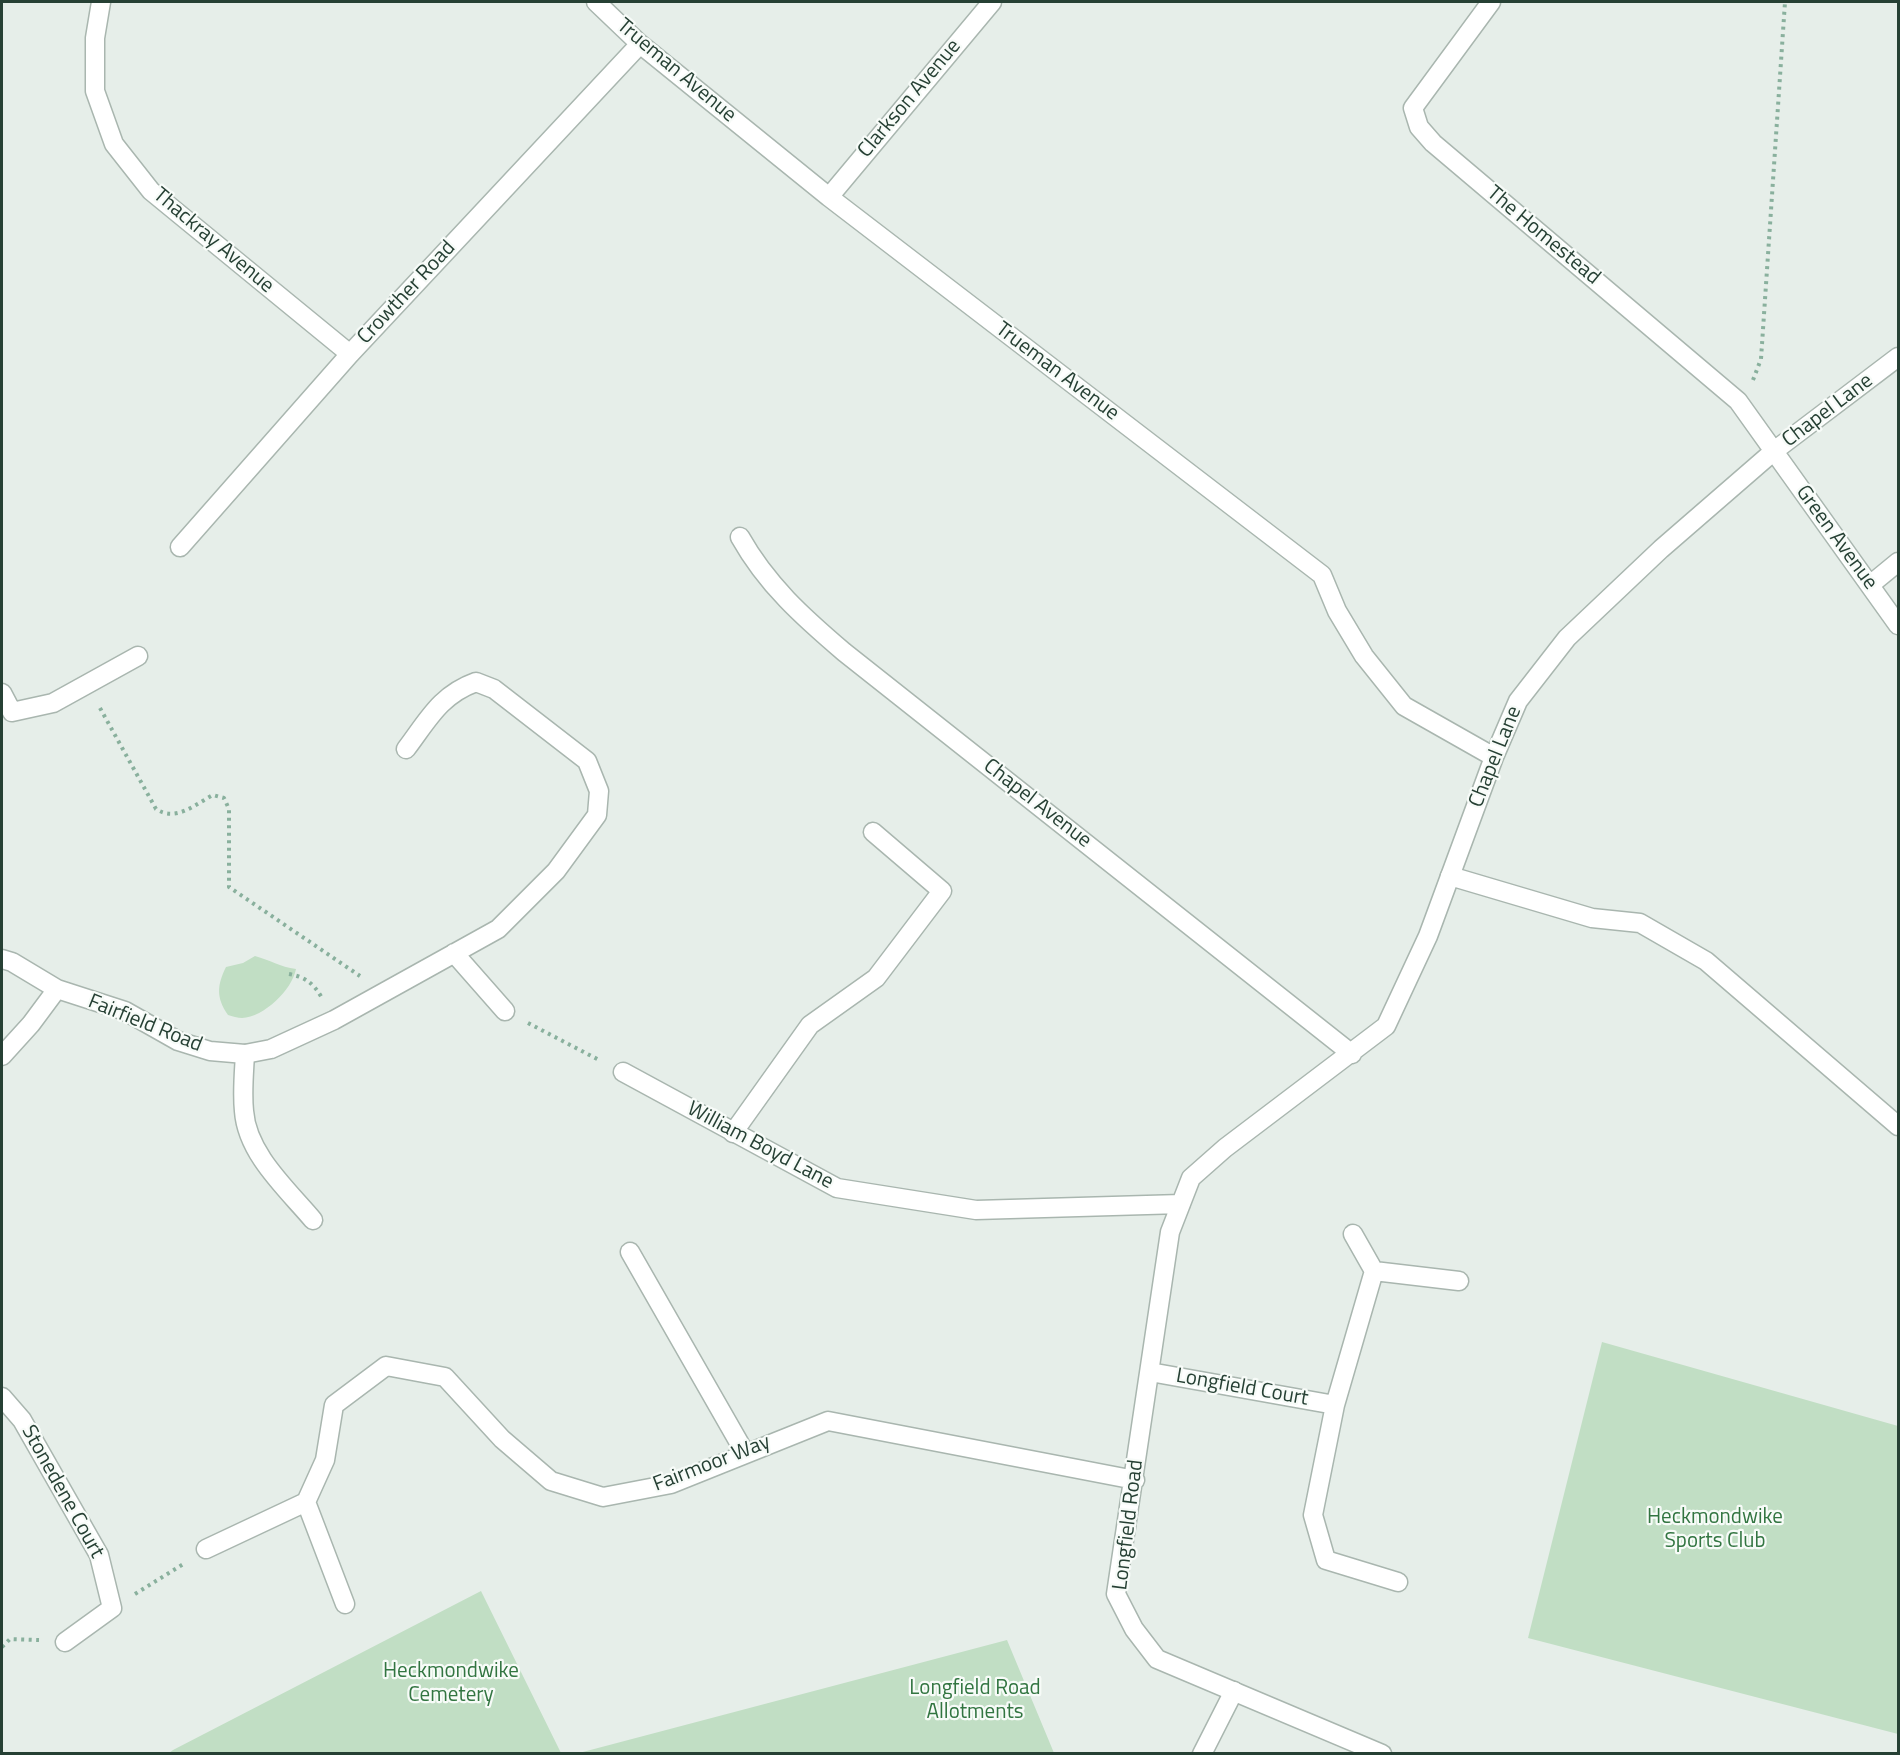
<!DOCTYPE html>
<html>
<head>
<meta charset="utf-8">
<style>
	body { margin:0 }
	#map { position:relative; width:1900px; height:1755px; overflow:hidden; background:#e6eee9; font-family:"Titillium Web",sans-serif }
	canvas { display:block }
	.frame { position:absolute; inset:0; border:3px solid #264034; pointer-events:none }
</style>
</head>
<body>
<div id="map">
<canvas width="1900" height="1755"></canvas>
<div class="frame"></div>
</div>
<script>
const ctx = document.querySelector('canvas').getContext('2d');
ctx.lineJoin = 'round';
function paint(path, color) { ctx.fillStyle = color; ctx.fill(path, 'evenodd'); }
function trace(path, color, width, dash) { ctx.strokeStyle = color; ctx.lineWidth = width; ctx.lineCap = dash ? 'butt' : 'round'; ctx.setLineDash(dash || []); ctx.stroke(path); }
function write(font, color, halo, rows, align = 'center') {
  ctx.font = font + ' "Titillium Web",sans-serif'; ctx.lineWidth = 4.5; ctx.setLineDash([]); ctx.textBaseline = 'middle'; ctx.strokeStyle = halo; ctx.fillStyle = color; for (const [text, x, y, turn = 0] of rows) {
    ctx.save(); ctx.translate(x, y); ctx.rotate((+turn || 0) * Math.PI / 180); ctx.textAlign = isNaN(turn) ? turn : align; if (halo) ctx.strokeText(text, 0, 0); ctx.fillText(text, 0, 0); ctx.restore();
  }
}
paint(new Path2D(`
	M255,956C270,960 280,967 296,969C292,990 264,1017 242,1018C238,1018 232,1016 228,1015C216,998 217,985 226,967L243,963Z
	M1602,1342L1898,1426V1734L1528,1638Z
	M481,1591L561,1753H169L173,1750Z
	M1007,1640L1054,1753H579Z`), '#c1dec4');
const lane = new Path2D(`
	M1450,876L1592,918L1640,923L1706,961L1898,1126
	M245,1054C244,1073 242,1092 244,1111C247,1154 287,1189 313,1220
	M733,1133L810,1025L876,978L942,891L873,832
	M630,1252L745,1453
	M1202,1754L1234,1691`);
const street = new Path2D(`
	M101,2L95,38V91L114,144L151,191L350,354
	M596,2L640,44L829,197L1322,575L1337,611L1364,656L1404,706L1494,757
	M1491,2L1413,108L1419,127L1433,143L1738,401L1898,625
	M829,197L992,2
	M740,537C767,585 803,617 844,652L1352,1054
	M180,547L350,354L640,44
	M1870,585L1898,562
	M2,693L12,712L53,703L138,656
	M454,953L505,1011
	M2,959L12,962L57,989L125,1011L178,1041L210,1051L245,1054L271,1049L334,1020L498,929L556,871L597,815L599,791L587,761L494,689L476,682C440,695 428,720 406,749
	M2,1056L31,1024L57,989
	M623,1072L837,1188L976,1210L1181,1204
	M1353,1234L1374,1271
	M1150,1372L1335,1405L1313,1515L1326,1560L1398,1582
	M2,1397L22,1420L99,1555L112,1608L65,1642
	M1335,1405L1374,1271L1459,1281
	M306,1502L345,1604
	M206,1549L306,1502L325,1460L334,1405L386,1366L445,1377L502,1439L551,1481L603,1497L671,1484L828,1421L1135,1480
	M1382,1754L1157,1659L1134,1629L1116,1594L1170,1232L1191,1178L1225,1148L1386,1026L1428,936L1494,757L1518,701L1567,638L1661,549L1774,451L1898,357`);
trace(lane, '#a9b6af', 21);
trace(street, '#a9b6af', 21);
trace(new Path2D(`
	M1753,380L1761,359L1785,2
	M100,708L156,809C176,822 194,805 213,795L224,798L229,809V887L360,976
	M289,974C306,977 314,984 322,998
	M528,1023L601,1061
	M135,1594L185,1563
	M2,1647L10,1639L39,1640`), '#89b09d', 4, [3, 4.5]);
trace(lane, '#fff', 18);
trace(street, '#fff', 18);
write('21px', '#264034', '#f7fbf8', [
	["Trueman Avenue",676,71,40],
	["Clarkson Avenue",910,99,-50],
	["The Homestead",1543,236,40],
	["Thackray Avenue",213,241,40],
	["Crowther Road",407,293,-47],
	["Trueman Avenue",1057,372,37],
	["Chapel Lane",1828,411,-37],
	["Green Avenue",1836,538,54],
	["Chapel Lane",1496,757,-68],
	["Chapel Avenue",1037,804,38],
	["Fairfield Road",145,1024,22],
	["William Boyd Lane",760,1146,28],
	["Longfield Court",1242,1388,10],
	["Fairmoor Way",712,1464,-21],
	["Stonedene Court",62,1492,61],
	["Longfield Road",1129,1525,-83]
]);
write('21px', '#327541', '#f7fbf8', [
	["Heckmondwike",1715,1518],
	["Sports Club",1715,1542],
	["Heckmondwike",451,1672],
	["Cemetery",451,1696],
	["Longfield Road",975,1689],
	["Allotments",975,1713]
]);
</script>
</body>
</html>
